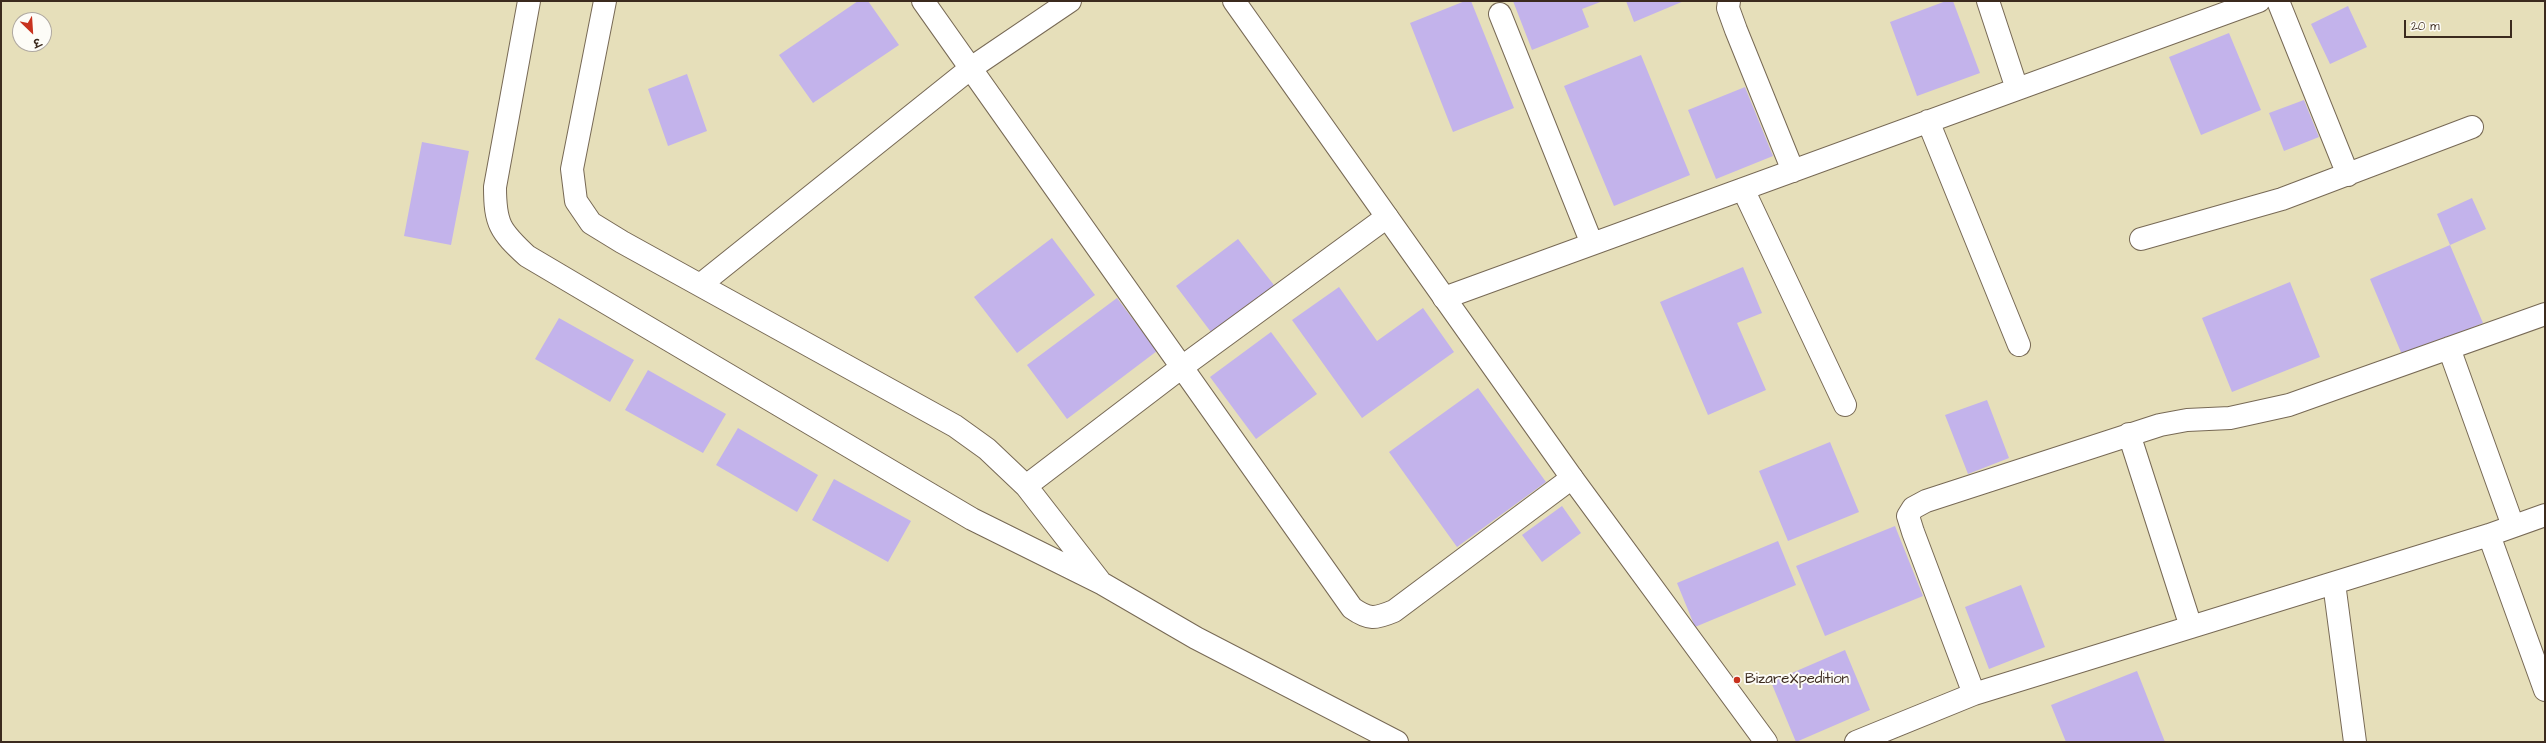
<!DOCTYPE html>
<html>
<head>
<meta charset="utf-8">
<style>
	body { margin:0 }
	#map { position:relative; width:2546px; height:743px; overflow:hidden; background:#e6dfba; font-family:"Architects Daughter","Playpen Sans Deva",sans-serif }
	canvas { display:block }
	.frame { position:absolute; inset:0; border:2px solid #3b2a1e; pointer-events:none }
	.north { position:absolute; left:12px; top:12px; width:40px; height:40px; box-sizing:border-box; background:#fdfcf7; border:1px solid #afa8a0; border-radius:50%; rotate:155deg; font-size:11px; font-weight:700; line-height:16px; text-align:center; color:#3b2a1e }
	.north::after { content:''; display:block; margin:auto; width:14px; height:18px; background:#c8321e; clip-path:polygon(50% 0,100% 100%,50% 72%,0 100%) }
	.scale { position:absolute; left:2404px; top:20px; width:108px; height:18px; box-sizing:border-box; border:2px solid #3b2a1e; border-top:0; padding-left:5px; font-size:12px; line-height:14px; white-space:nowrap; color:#3b2a1e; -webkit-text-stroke:3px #fdfcf7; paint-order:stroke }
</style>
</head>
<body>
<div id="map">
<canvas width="2546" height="743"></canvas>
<div class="frame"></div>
<div class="north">उ</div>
<div class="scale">20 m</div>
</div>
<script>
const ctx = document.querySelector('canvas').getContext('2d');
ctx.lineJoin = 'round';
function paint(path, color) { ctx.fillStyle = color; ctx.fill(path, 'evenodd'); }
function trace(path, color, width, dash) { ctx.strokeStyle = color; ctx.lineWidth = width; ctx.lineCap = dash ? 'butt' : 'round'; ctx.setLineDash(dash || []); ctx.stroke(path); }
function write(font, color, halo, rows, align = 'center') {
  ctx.font = font + ' "Architects Daughter",sans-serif'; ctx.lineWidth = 4; ctx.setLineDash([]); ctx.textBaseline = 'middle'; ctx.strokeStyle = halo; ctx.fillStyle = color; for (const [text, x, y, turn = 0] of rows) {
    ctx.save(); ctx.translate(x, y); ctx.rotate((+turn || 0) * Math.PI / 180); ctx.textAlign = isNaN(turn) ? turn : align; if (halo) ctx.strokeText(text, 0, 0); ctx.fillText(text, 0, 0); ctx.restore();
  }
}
paint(new Path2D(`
	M858,1H868L899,45L813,103L779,55Z
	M1465,1H1471L1514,108L1453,132L1410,23Z
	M1513,1H1603L1582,9L1589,27L1532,50Z
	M1626,1H1684L1634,22Z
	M1946,1H1953L1980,73L1917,96L1890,22Z
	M2348,6L2367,47L2330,64L2311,24Z
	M2229,33L2261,110L2201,135L2169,57Z
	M1641,55L1690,175L1614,206L1564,86Z
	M687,74L707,131L668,146L648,89Z
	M1745,87L1773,156L1716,179L1688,110Z
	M2304,100L2319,137L2284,151L2269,113Z
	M422,142L469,151L451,245L404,236Z
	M2472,198L2486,229L2450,245L2437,214Z
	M1052,238L1095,295L1017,353L974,297Z
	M1238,239L1277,289L1214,336L1176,286Z
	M2450,245L2483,323L2403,357L2370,279Z
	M1743,267L1762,313L1737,323L1766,390L1708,415L1660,302Z
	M2290,282L2320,357L2232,392L2202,318Z
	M1339,287L1377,341L1423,308L1454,352L1362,418L1292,320Z
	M1117,298L1157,351L1067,419L1027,365Z
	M559,318L634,360L610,402L535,359Z
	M1271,332L1317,394L1256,439L1210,377Z
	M648,370L726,414L703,453L625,410Z
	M1478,388L1546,482L1457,547L1389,452Z
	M1987,400L2009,458L1968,474L1945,415Z
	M738,428L818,475L797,512L716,465Z
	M1830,442L1859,512L1788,541L1759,471Z
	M834,479L911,521L888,562L812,520Z
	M1562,506L1581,533L1542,562L1522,535Z
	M1895,526L1923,596L1825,636L1796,566Z
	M1778,541L1796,585L1695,627L1677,583Z
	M2021,585L2045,647L1989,669L1965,607Z
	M1845,650L1870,710L1796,742L1771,682Z
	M2137,671L2165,742H2066L2051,705Z`), '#c3b3eb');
const minor = new Path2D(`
	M529,1L495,187C495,224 500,231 527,256L972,519L1103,584L1196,638L1397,742
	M605,1L572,169L576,201L591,223L622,242L955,426L987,449L1026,486L1099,580
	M923,1L1352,608C1369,620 1375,619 1394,611L1572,478
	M1729,1L1728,8L1736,30L1793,171
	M1988,1L2017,89
	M2278,1L2348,175
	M1500,14L1592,244
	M1928,121L2019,345
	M1743,189L1845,405
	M2141,239L2282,199L2472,127
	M700,285L971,68L1070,1
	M1444,298L2259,1
	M2449,348L2513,526
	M2129,434L2191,627
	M1026,486L1182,367L1387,217
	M2489,535L2545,690
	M2334,583L2355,742
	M1974,694L1913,532L1908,516L1913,508L1926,501L2160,425L2187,420L2230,418L2289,405L2545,314
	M1856,742L1974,694L2489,535L2545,515`);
const tertiary = new Path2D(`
	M1234,1L1572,478L1766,742`);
trace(minor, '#776955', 24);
trace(tertiary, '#776955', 24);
trace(minor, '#fff', 22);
trace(tertiary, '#fff', 22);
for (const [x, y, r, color] of [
	[1737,680,4,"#c8321e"]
]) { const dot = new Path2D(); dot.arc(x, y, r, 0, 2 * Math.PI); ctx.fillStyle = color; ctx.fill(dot); trace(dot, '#fdfcf7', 1.5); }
write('15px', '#3b2a1e', '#fdfcf7', [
	["BizareXpedition",1745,680]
], 'left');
</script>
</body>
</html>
